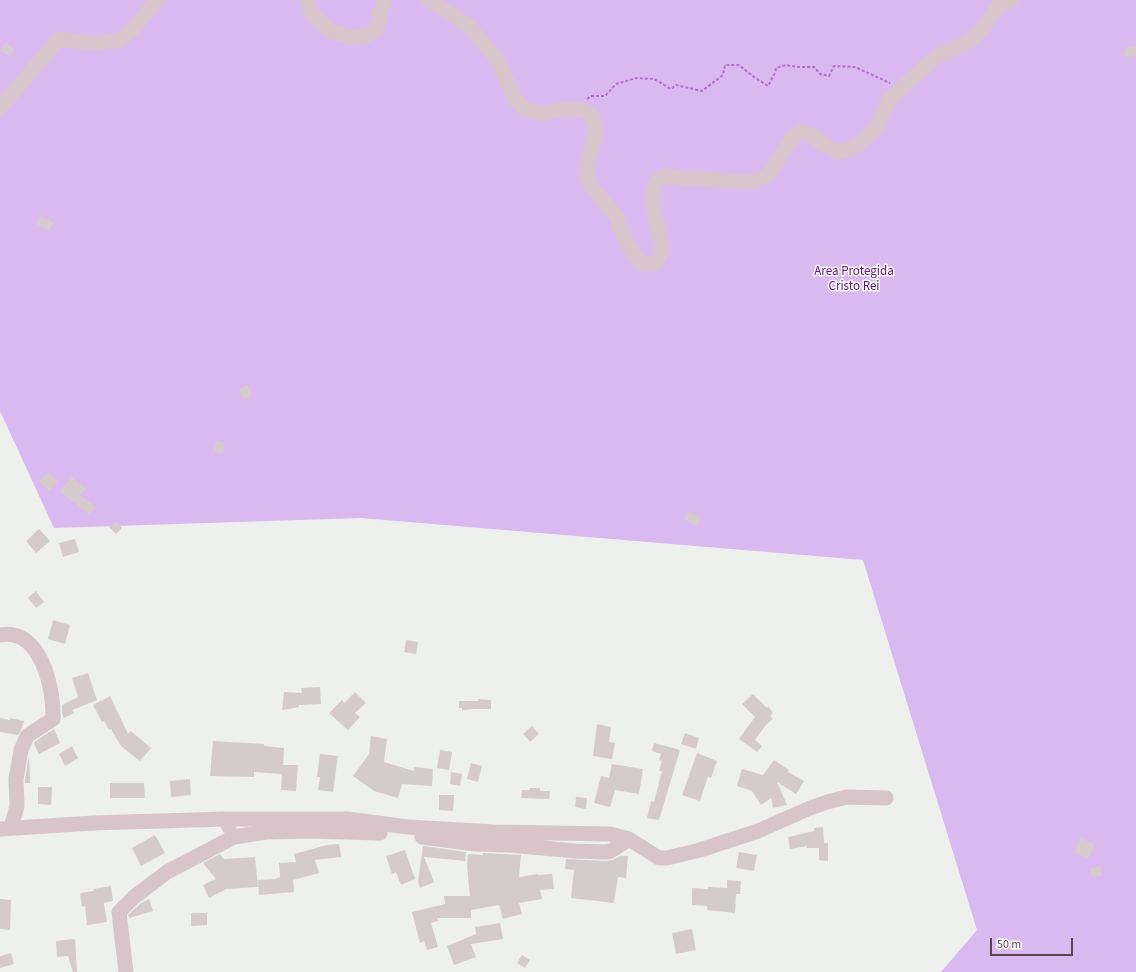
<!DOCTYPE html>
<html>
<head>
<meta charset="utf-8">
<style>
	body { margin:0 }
	#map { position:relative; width:1136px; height:972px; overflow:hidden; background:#edf0ed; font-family:"Source Sans 3",sans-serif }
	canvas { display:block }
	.scale { position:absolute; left:990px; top:938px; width:83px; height:18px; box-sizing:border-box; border:2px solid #5b444b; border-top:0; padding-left:5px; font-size:12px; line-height:14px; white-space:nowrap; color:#5b444b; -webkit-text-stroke:3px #fff; paint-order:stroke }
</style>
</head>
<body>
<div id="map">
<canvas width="1136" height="972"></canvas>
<div class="scale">50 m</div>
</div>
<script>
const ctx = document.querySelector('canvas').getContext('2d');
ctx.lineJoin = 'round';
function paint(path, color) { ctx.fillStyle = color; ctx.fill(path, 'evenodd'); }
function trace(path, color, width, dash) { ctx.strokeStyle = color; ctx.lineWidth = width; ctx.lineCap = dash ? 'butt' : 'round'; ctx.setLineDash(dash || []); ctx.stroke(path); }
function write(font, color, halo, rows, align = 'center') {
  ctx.font = font + ' "Source Sans 3",sans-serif'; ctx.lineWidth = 3; ctx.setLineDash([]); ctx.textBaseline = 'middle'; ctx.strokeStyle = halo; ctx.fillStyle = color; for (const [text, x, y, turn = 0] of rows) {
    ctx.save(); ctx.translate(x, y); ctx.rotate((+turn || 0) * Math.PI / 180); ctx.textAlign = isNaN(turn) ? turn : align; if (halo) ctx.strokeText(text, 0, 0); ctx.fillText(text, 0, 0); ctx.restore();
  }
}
paint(new Path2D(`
	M0,0H1136V972H941L977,930L863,560L361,518L54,528L0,411Z`), '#dab8f0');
paint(new Path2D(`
	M6,42L15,50L10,57L0,50Z
	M1136,46V57L1124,56L1126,47Z
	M41,215L54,223L49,231L36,224Z
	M248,385L252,396L243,399L239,389Z
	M216,441L225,443L223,454L214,451Z
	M49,472L58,482L49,491L39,481Z
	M72,477L86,489L80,495L96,507L89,515L74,502L73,503L60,491Z
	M688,511L701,518L697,526L684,519Z
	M116,521L122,528L116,534L109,527Z
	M39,529L50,541L36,553L26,541Z
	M75,539L79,552L63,557L59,543Z
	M36,591L44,602L36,608L28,598Z
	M53,620L70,625L65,644L48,639Z
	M406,640L418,642L416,654L404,652Z
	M88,673L97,700L72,710L74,713L64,718L62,713V705L78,697L72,678Z
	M320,687L321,704L299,705V707L282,710L284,692L302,693L301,688Z
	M355,692L366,703L355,713L360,717L348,730L329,713L342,700L344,703Z
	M753,694L767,708L768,706L773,713L770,716L773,719L766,725L755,740L762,746L757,752L739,739L755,717L742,704Z
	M110,696L128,734L131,731L151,748L140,761L121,746L111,729L109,730L104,721L102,722L93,705Z
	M478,699L491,700V709H474L462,710V708H459V701H478Z
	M0,718L10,720V718L24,721L22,728L18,735L0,732Z
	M597,724L611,727L609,742L615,743L612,759L593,756Z
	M532,726L539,734L530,742L523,734Z
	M54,729L60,743L39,754L34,744V742Z
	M685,733L699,738L696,749L681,744Z
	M371,736L387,739L384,762L414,771V767L433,769L432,786L402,784L398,798L374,791L353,776L369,754Z
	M213,741L264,744V746L284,748L283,765H298L296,791L281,790L282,774L254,772V777L210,776Z
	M654,743L680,750L659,820L647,818L651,801L654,802L662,771H659L662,761L659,760L661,754L652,751Z
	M72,746L78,758L65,766L59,754Z
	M440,750L452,752L449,770L437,768Z
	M697,753L717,761L711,778L708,776L700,801L682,795Z
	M320,754L338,756L333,792L318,790L320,777H317Z
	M29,755L30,783H25V780Z
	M774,760L789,770L788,772L804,781L796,794L777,782L787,805L773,808L771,798L761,805L752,791L737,786L742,769L763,775Z
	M471,763L482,766L478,782L467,779Z
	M612,764L643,769L639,794L615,790L610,807L594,803L601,776L609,778Z
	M451,772L462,774L460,786L450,784Z
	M190,779L191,795L171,797L170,781Z
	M110,783H144L145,798H110Z
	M38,787H52L51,805L38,804Z
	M530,788H540V791H550L549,799L521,798L522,790H529Z
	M439,795H454L453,811L439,810Z
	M576,797L587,798L586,809L575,807Z
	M823,827L824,843H828V861L819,860V848H807V846L790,849L788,837L814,831V828Z
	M155,835L165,853L141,866L132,848Z
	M1081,838L1095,845L1088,859L1074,852Z
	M339,844L341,857L315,860L319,873L293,880L294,892L259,895L258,880L276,879V878L280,877L279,863L296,862L294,854L327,845Z
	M423,846L466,852L465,861L424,857L434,882L420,888L418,882Z
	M405,850L415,879L401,885L396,872L392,874L386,856Z
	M739,852L757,855L754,871L736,868Z
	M483,853L521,855L519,877L537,874L538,875L552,874L554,889L540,890L542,899L519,903L522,914L503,919L499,905L471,910V918H437L438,921L431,923L438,947L427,950L424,941L420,943L412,912L445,904L444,896H470L467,867L468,854L483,855Z
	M220,854L224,859L255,857L258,887L226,889L209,898L203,885L216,879L203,863Z
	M620,856H628L626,878L618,877L614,903L571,898L574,870L565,869L566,859L605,861L613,860Z
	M1101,866L1102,875L1091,877L1090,868Z
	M727,880L741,881L740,894H736L735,913L707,910V906L692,905V888L708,889V887L727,888Z
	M111,886L113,901L104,903L107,922L87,925L85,906L82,907L80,893L94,891L93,889Z
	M0,899L11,900L10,930L0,929Z
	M149,899L153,911L129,918L128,915L140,904Z
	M191,913H207V925L191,926Z
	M500,923L503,939L471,944L476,957L454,965L447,946L476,934L475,927Z
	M692,929L696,950L676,954L672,933Z
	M75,939L77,972H73L68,956L57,957L56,941Z
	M11,953L14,964L0,968V956Z
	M522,955L530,960L525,968L517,963Z`), '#d5cbcd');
trace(new Path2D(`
	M587,99L591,96H605L616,84L636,78L654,79L671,89L676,85L702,91L723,75L725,65H739L754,77L768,86L775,73L776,68L786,65L798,67H814L820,74L829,76L834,66L855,67L890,83`), '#b46fd0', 2, [3, 2]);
trace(new Path2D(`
	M307,0L312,14L330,31L351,37L366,36L376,30L384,0
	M429,0L469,26L498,61L515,98L523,108L534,112L546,113L561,109L582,110L591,114L595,124V137L588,162L587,173L591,186L617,217L623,234L634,254L641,263L652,264C654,263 657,261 659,258C666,245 655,221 653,206C652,198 654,189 656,182L664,176L680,178L753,182L769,175L792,138L801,131L812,135L822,144L839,152L855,147L876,129L889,100L921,70L939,55L967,43L983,29L998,6L1011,0
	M0,108L59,39L91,43L118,41L133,29L157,0
	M0,635C41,627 54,689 53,719L27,736L21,750L16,779L17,806L11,828
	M226,819H347L408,827L494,832L610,834L629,839L659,858H667L700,850L758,831L810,808L827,802L847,797L886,798
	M0,829L93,823L226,819L229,827
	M422,837L476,844L510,845L575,851L605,852L611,851L629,839
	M126,972L119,912L134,897L167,872L234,837L266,832L309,831L380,833`), '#d8c5cb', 15);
write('13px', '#60127f', '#fff', [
	["Area Protegida",854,272],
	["Cristo Rei",854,287]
]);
</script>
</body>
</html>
